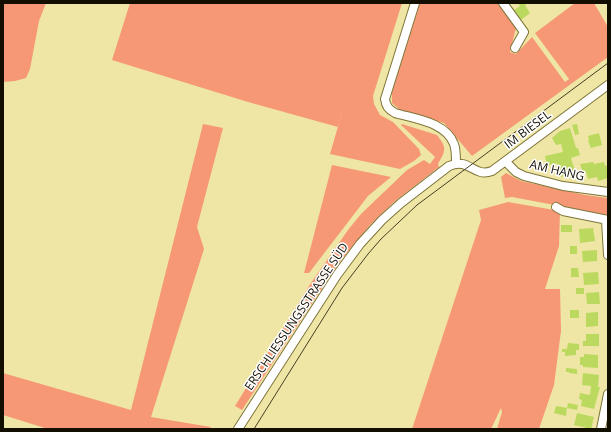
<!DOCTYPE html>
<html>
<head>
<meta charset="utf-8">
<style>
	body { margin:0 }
	#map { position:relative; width:611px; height:432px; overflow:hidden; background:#efe6a6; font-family:"Open Sans",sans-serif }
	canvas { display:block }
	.frame { position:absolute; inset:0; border:4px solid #120e00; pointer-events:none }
</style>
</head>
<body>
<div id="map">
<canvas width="611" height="432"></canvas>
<div class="frame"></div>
</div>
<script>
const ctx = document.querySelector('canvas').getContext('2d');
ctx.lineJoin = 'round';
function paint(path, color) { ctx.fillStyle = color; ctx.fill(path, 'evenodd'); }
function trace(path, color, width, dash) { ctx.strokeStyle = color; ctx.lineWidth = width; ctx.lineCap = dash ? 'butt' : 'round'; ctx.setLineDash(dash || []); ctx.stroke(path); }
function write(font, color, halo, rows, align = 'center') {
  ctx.font = font + ' "Open Sans",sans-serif'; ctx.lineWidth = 3; ctx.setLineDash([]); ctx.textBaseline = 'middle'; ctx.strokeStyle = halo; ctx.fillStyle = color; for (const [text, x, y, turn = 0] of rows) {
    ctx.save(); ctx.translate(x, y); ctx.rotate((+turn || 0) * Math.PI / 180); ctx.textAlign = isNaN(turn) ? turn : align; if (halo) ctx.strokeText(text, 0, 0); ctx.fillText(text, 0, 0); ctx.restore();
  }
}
paint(new Path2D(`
	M3,3H46L39,21L30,69L26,78L15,81L3,82Z
	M130,3H402L373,96L374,104L380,115L393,122L419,149L421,155L414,161L400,169L330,154L346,99L338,127L248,102L112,60Z
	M420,3H497L516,28L510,52L516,54L532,37L565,82L569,79L535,33L575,3H594L608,27V57L472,156L444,123L400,110L392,103V92Z
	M203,124L223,128L197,227L204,249L151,417L211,427L209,429H48L3,415V373L131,410Z
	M402,124L437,135C447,148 446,150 438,164L439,167L394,202L370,225L337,265L242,410L235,406L311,283L348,230L361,214L407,170L424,160L430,164L435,157L401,125Z
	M332,165L391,177L368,196L309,273H304Z
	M506,173L521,181L585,195L608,198V215L512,197L505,198L501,177Z
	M508,202L560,211L559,246L545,289H560L561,331L554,385L539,429H497L502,412L501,408L491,429H412L481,220L479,210Z`), '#f69875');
paint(new Path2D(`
	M518,3H528L525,5L530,13L521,20L514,10L520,6Z
	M577,124L579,134L575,135L572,125Z
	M570,128L576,148H578L580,155L571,158L575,171L566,174V176L561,177L557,163L547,166L545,156L563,152L561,144L556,145L552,138L560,131Z
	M599,133L602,145L591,148L588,141H589L588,136Z
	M593,162L594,164L604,162L605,166L608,165V178L598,181L597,177L588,179L586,172L583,173L580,164Z
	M561,225H572V232H561Z
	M593,228L595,241L580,243L579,229Z
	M570,246H577V254H570Z
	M597,250V261L583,262L582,251Z
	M571,268H578L579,277H571Z
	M598,272L599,284L584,285L583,273Z
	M576,288H584V294H576Z
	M599,292L600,304H587L586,293Z
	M570,310H579V318H570Z
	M598,312V326L586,327V313Z
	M586,334H599V346H583V341H586Z
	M568,343L579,344V350H576V355L565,356V352H562V349H567Z
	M584,354L598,355V368L583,367V365H580V357H584Z
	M566,368L577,369V374L569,373V372H566Z
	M583,373L599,375L598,387H600L594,409L581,406L582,400L579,399L580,393L590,395L591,386L582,385Z
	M568,403L578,405L577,410L567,408Z
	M556,406L567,408L566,416L554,413Z
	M577,413L594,417L591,429L574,425Z`), '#bbd95e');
const street = new Path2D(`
	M415,3L385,99C386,106 388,109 395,113C415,119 446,122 454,144C456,149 456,157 456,163
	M503,3L524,32L515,48
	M506,162L516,172L524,176L563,186L608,192
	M556,207L563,211L608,220
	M606,220L608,255
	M238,429L337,275L360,244L382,220L401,203L449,166C470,157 473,178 492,171L608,85
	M601,429L608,394`);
trace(street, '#7d7437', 10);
trace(street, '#fff', 8);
trace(new Path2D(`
	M254,429L342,288L368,254L381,239L417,205L608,63`), '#443f26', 1);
write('12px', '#120e00', '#fff', [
	["IM BIESEL",528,130,-37],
	["AM HANG",557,171,13],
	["ERSCHLIESSUNGSSTRASSE SÜD",297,317,-56]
]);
</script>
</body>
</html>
